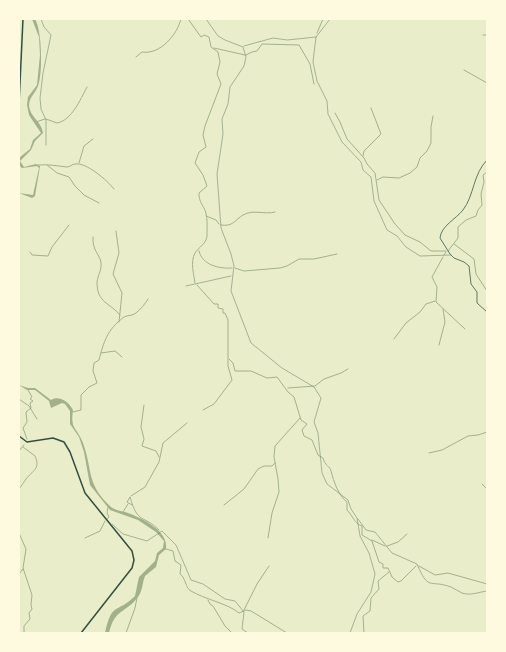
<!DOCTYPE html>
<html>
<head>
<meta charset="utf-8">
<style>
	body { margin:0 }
	#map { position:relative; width:506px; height:652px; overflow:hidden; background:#e9edc9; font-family:"DM Sans",sans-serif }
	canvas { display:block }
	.frame { position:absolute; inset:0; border:20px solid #fefae0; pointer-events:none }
</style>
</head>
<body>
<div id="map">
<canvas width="506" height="652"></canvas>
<div class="frame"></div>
</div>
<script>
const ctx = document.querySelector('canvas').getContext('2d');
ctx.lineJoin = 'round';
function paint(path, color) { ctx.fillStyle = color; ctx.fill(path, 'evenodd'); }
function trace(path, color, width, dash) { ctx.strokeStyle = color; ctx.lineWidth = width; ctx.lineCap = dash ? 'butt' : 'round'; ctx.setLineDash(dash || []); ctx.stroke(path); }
paint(new Path2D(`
	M32,19H35C42,30 43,74 38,86C35,94 29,97 29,106C30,117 42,122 43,133L35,141L31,150L20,161L24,167L36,164L40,166L35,196L32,198L19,193L33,195L39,168L37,166L22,168L19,165V158L30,149L33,140L41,133L29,115L27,105L28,97L37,85L40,55L39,37Z
	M19,385L28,388H35L51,400C59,395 69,402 73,410C70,430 77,427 83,443C93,471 86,484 111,507C116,511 123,511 128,513C142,518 169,531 166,549L159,555L156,567L145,576C142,583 143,590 138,597C125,614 115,608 109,633H105C112,601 117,614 135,596L139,577L155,561L157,553L163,548L164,541L156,532L138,520L110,510L90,485L84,452L79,437L70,424V411L65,404L62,403L51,408L49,401L35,390H27Z`), '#a3b18a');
trace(new Path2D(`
	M188,19L201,37L204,35L209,37L211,47L218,52L220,62L217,74L221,84L205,126L203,135L206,147L199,152L195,163L203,175L207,186L199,193C199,200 201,203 204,208C208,215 207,227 207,236C206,244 199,247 195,253C190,262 194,275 195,283
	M317,33L323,19
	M483,35H487
	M214,48L245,55
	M246,55L252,52L257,51L262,44L299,45L310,64L314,84
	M136,57L142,52C160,55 177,35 181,19
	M464,70L487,83
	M335,113L340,122L347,139L364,158L367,164L375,173L379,200L395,224L405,235L420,242L431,251H446
	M46,119L57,123C72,120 80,100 87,87
	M36,122L45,119
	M363,156L364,151L381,134L371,108
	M79,163L84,146L93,139
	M38,165C48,164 57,166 67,167C70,167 72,164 75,164C86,162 107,180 114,189
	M47,165L57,173L69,177L75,186L84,195L99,203
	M377,180L383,177L399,178L410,173L417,167L420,158L427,151L431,143V127L433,116
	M206,216L216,220L219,224
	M221,225C233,227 235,220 243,215C253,209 265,215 275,212
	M116,231L119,253L113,274L122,293L119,322
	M93,237C92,251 100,254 101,263C102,269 98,275 97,282C97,303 109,302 120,315
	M454,244L474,259L476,274L487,291
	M199,251C202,265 219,269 232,268
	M448,251L458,238V227L466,220L476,216L478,210L482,205L481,194L484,182L483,175L487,172
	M30,252L32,255L48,256L52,247L69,225
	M444,255L446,252
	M443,257L432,277L437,287L436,302L465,329
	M235,268L244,271L280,268L287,266L299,259H314L337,254
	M197,285L214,304H218V308L223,309V313H225L228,320V366L232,380L214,404L203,410
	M394,339L406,323L420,312L426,304L435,301
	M439,345L445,322L443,309
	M101,353L115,351L122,357
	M229,359L233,363L235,371H251L267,378L277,377L288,392L294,397L301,420L307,424L302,430L304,436L312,440L318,455L323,458C325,466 330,466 331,471C334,482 338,495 347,502V510C352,515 355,524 362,526V535L372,541L379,562L383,564V568H388L392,577L398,582L401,581L416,566
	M288,388L315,386L324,379L341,373L348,369
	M144,405L141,427L144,439L142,446L156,451L159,457
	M73,412L81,410V395L89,387L97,383L93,371L94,363L99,360C104,341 107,330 124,317C128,315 132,316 136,313C140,310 145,304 148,299
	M27,439L23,428L27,422L26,412L31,408L30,403L33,401L30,399L32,397L28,390
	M19,451L24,445
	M429,453L442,450L468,436L478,435L487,432
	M482,484L487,489
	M19,489C22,485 24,482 26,479C32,471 41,469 35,456L23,447
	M131,496L145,487L159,462L163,443L187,423
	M224,505L244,489L258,469L264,466H272L275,463
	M123,512L128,504
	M107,519L109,517L107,513L108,507
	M19,533L26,549L23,568L32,595L31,605L32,609L29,613L30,619L24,626V633
	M85,538L100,531L105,521
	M268,538L272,513L279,492L278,479L274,457L275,446L300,418
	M372,540L385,546
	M387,546L398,542L407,534
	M166,549L173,551L175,561L181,565L180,574C186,578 185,588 191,591C204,599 229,604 239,613L246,610L251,611L287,633
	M419,566L435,575L448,573L487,584
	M19,574L23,569
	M208,600L210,604L213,606L225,626L232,633
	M244,610L257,584L269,566
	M126,633L135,608L137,598
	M364,633L363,616L370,611L371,598L379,589L378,581L389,572`), '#a3b18a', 1);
trace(new Path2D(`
	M41,19L44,27L51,35L43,73L40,98L41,109L46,120V145
	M206,19L218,36L225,40L243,47L246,57L244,66L230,87L228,104L222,119L223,134L217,174L221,228L231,254L234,266L231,291L251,343L282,368L314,387L321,398L314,422L318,433L322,473L327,484L348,500L351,509L357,518L360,536L369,553L375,574L371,592L357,614L350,633
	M330,19L316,37L315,45L313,62L317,81L327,101L328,114L342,142L361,162L363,170L371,177L374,201L387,230L397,236L406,247L420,256L451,255
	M244,46L273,38L287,40L316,37
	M186,286L231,276
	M19,399L29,406L37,419
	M132,505L127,502L130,497C138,525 143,514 159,530
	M358,519L366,530L375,532L392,553L417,564C429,592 429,579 451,587C455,589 458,591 462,593C470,596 479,592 487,591
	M112,524L123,534L147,541L162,531L176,545L191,580L203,584L225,599L235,601L244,612L242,629L248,633`), '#617663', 0.5);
trace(new Path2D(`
	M487,160C473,174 474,196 463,210C456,219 441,226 440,238L450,254L454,258L464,262L469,266L471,284L477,292V303L487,312`), '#617663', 1);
trace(new Path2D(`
	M19,104L23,19
	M19,436L27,442L53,438L64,442L70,452L85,493L132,551L134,560L132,568L81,633`), '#344e41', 1.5);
</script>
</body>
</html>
